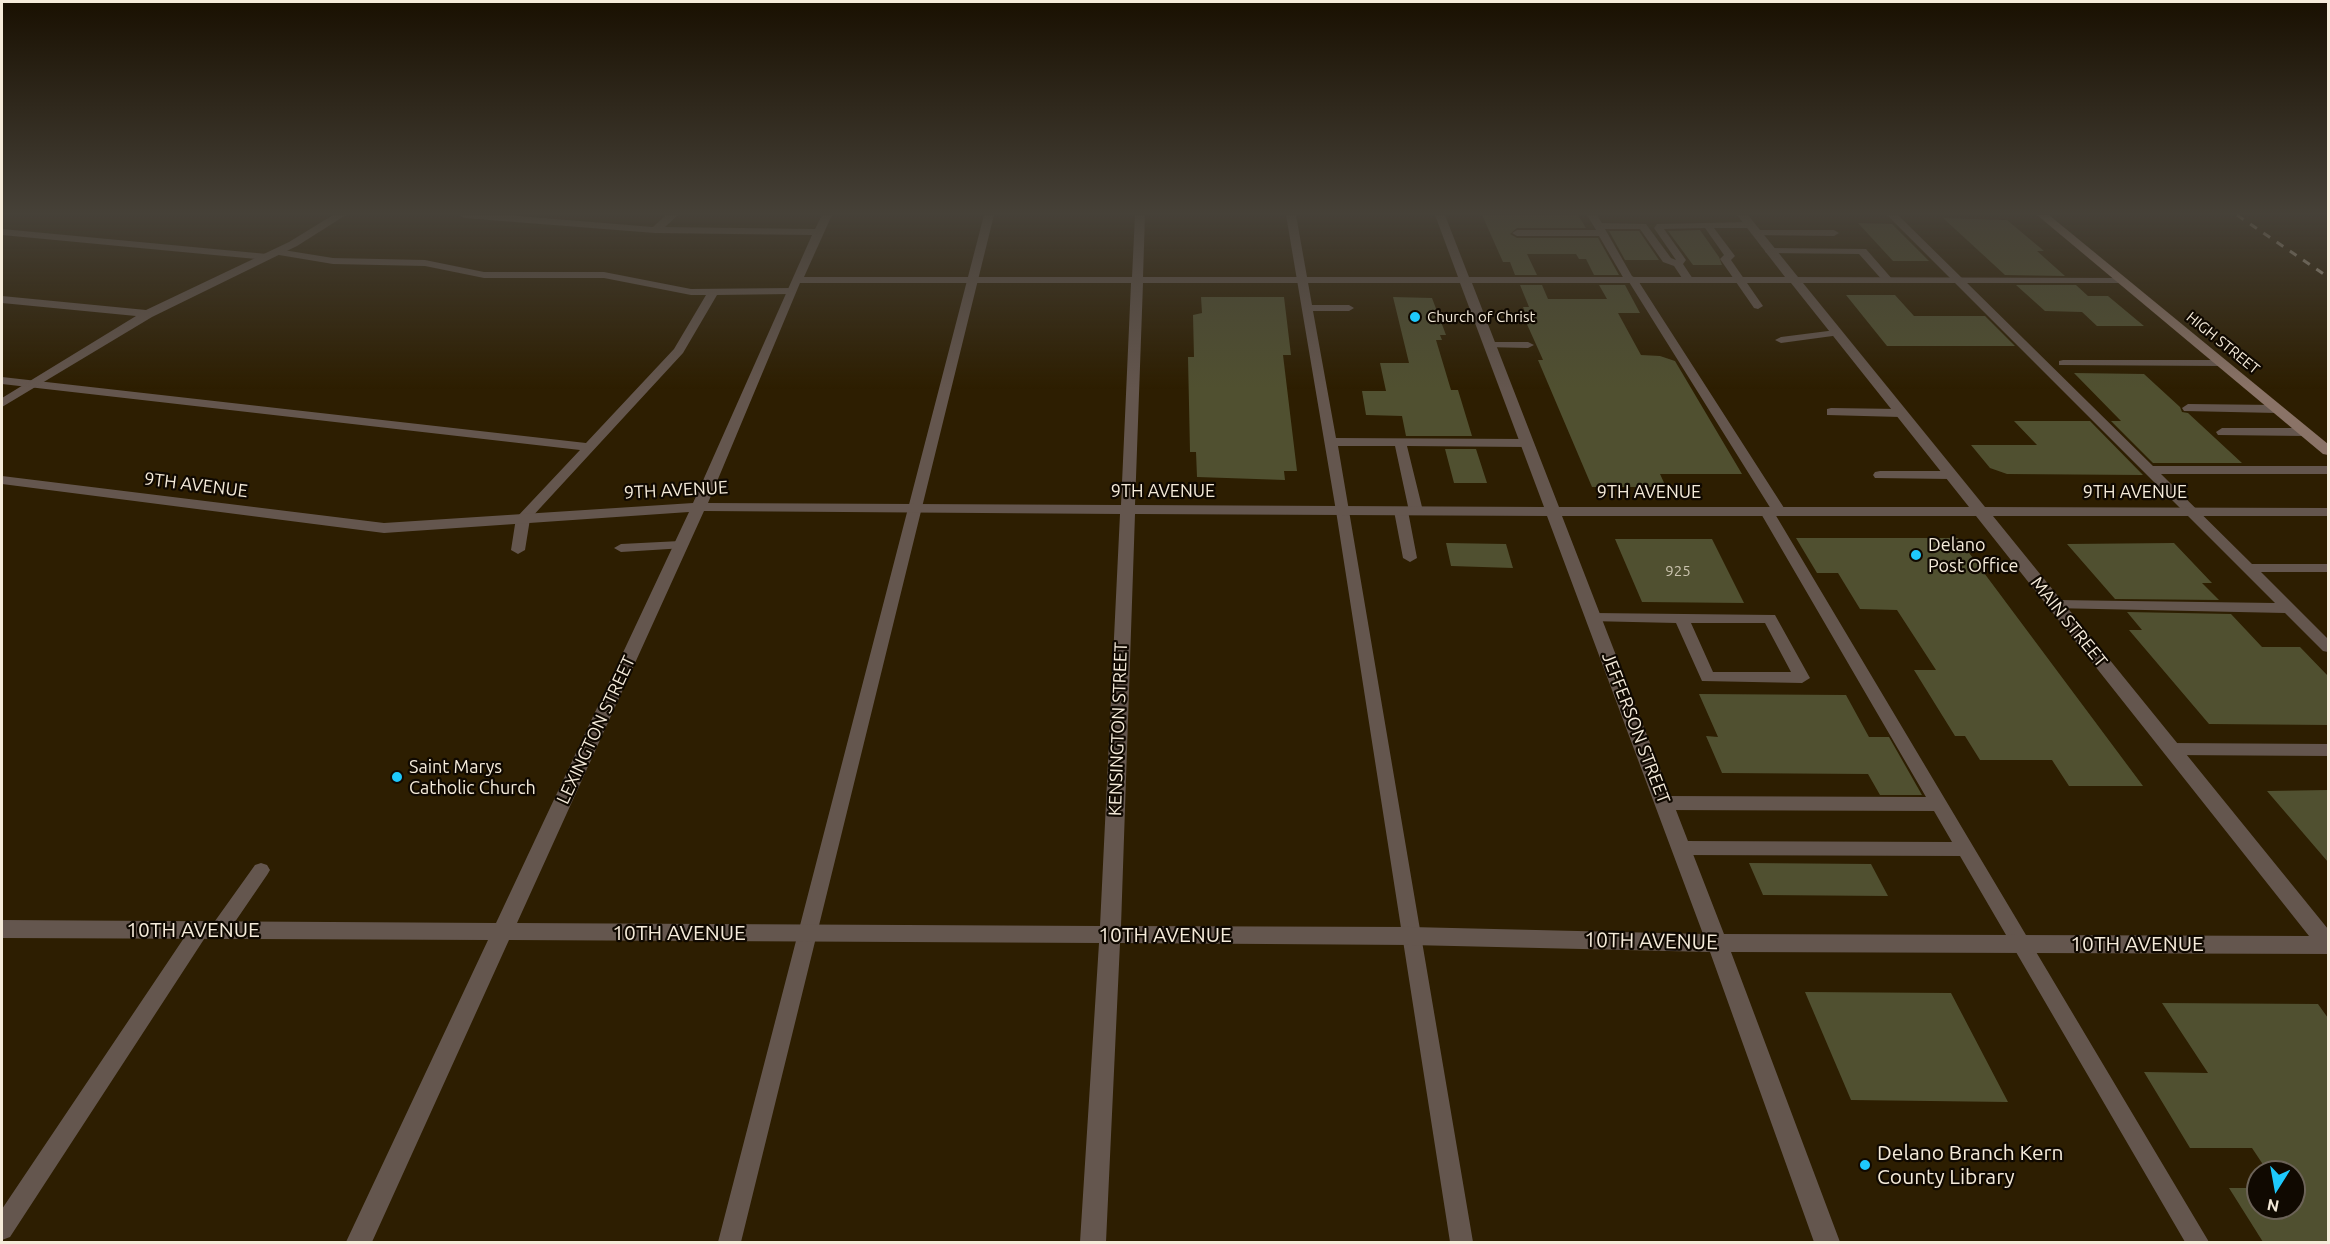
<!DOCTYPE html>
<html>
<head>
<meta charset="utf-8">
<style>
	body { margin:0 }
	#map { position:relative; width:2330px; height:1244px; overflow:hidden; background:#2d1e01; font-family:Ubuntu,sans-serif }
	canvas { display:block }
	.frame { position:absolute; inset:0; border:3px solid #f5ebda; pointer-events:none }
	.north { position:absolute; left:2246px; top:1160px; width:60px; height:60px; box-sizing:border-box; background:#100901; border:2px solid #6c6358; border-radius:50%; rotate:191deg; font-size:16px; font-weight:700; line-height:24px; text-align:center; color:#f5ebda }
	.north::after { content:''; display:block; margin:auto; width:21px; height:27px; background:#1ec9fd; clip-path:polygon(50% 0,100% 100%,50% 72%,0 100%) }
</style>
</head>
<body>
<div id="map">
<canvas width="2330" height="1244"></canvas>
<div class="frame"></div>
<div class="north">N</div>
</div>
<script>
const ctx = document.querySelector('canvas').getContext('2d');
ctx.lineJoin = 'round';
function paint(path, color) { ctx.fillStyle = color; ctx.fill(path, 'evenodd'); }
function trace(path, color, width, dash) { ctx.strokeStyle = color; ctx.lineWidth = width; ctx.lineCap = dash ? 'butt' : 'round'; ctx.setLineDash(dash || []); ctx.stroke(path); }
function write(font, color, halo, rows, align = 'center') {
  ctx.font = font + ' Ubuntu,sans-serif'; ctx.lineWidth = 4.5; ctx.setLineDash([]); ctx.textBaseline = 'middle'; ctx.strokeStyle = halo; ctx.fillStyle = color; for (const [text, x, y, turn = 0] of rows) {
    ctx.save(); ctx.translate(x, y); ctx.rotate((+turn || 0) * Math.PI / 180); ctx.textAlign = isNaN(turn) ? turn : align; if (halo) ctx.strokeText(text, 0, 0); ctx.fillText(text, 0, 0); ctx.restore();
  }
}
paint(new Path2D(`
	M1482,215H1578L1586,228H1517L1510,234L1517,238H1598L1619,275H1594L1586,259H1579L1576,254H1527L1537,275H1515L1510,262H1503Z
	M1943,218L2007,220L2044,251H2037L2065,276L2005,275Z
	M1858,223L1892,224L1929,261H1893Z
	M1700,230L1719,257L1722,265H1693L1668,231Z
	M1609,231H1639L1659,260H1625Z
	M1520,285H1542L1548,299H1607L1599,285H1625L1640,313H1618L1641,355L1660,356L1675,361L1742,474H1660L1666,487H1592L1538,360H1543L1526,322H1529L1523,307H1529Z
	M2016,285H2076L2088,296H2108L2144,326H2097L2082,312L2045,311Z
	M1846,295H1895L1914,316H1985L2015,346H1887Z
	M1201,297H1284L1291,355H1283L1297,471H1284L1285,480L1197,477L1196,452H1190L1188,357H1194L1193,315L1202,313Z
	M1393,297L1432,298L1446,335H1440L1442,340H1436L1451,390H1458L1472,436H1406L1402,416L1366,415L1362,391H1386L1380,363H1409Z
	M2074,373L2144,374L2180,407L2182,412L2188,413L2242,463H2153L2111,421H2121Z
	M2014,421H2090L2143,475L2007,474L1990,468L1971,445H2037Z
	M1445,449H1476L1487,483H1454Z
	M1796,538H1958L2143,786H2069L2052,760H1980L1965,736H1955L1914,670H1936L1897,610L1860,609L1838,573H1817Z
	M1615,539H1712L1744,603L1642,602Z
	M1446,543L1506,544L1513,568L1451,566Z
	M2174,543L2212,583H2202L2219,600L2115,599L2067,544Z
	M2127,612L2231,614L2262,647H2300L2328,676V725L2209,724L2129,630H2142Z
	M1699,694L1846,695L1869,737H1889L1922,795H1880L1868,774L1722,773L1706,736L1718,737Z
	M2328,790V862L2267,791Z
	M1749,863L1871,864L1888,896L1763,895Z
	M1805,992L1951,993L2008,1102L1851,1100Z
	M2162,1003L2318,1004L2328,1018V1242H2263L2229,1188H2258V1208H2294V1172H2268L2252,1148H2190L2144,1072L2208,1073Z`), '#505030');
paint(new Path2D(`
	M984,215H994L741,1242H718Z
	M1286,215H1296L1312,305H1349L1354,308L1349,311H1313L1336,438L1526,439L1532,443L1526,447L1407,446L1423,511L1416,515L1409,511L1395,446H1338L1473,1242H1450L1336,511Z
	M1587,215H1597L1602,223L1646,224L1671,258L1676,260L1654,228L1657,224L1749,222L1754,225L1749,228H1714L1735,256L1731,260L1763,306L1758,309L1754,308L1720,259L1724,255L1705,228L1664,229L1686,260L1683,264L1693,279L1688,282L1684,281L1674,266L1663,262L1640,229H1605L1632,276L1637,279L1786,511L1784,514H1775L2209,1242H2185L1960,856L1682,855L1676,853L1673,848L1676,843L1682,841L1952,842L1934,811L1664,810L1658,808L1655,803L1658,798L1664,796L1926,797L1760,512L1762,509H1771L1629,282L1624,279L1599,236H1517L1512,233L1517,230H1596Z
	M1887,215H1898L2153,466H2328V474H2161L2252,564H2328V572H2261L2328,639V652L2323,651L2285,613L2051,608L2049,605L2051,602L2056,600L2275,603Z
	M2,229L267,254L272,257L267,260L2,235Z
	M1756,230H1834L1839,233L1834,236L1753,235V231Z
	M1770,248L1866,249L1893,280L1884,282L1859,254L1766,253L1765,251Z
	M277,249L333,258L425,260L484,272H604L691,289L791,288L796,291L791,294L717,295L683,353L530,519L525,550L518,554L511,550L516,518L580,450L2,384V377L586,443L674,349L706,295H691L604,278H484L425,266L333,264L273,254V250Z
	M1836,330L1842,333L1840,335L1781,343L1775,340L1781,337Z
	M1489,342H1528L1534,345L1528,348L1485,347V343Z
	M2063,360H2221L2227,363L2221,366L2059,365V361Z
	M2188,404L2277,405L2283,409L2277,413L2184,411L2182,408Z
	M1831,408L1900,409L1906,413L1900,417L1827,415V409Z
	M2222,428H2305L2311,432L2305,436L2218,435L2216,432Z
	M1880,471H1950L1957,475L1950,479L1875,478L1873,475L1875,472Z
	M1401,507L1408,511L1417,558L1410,562L1403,558L1394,511Z
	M680,541L685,542L687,545L685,548L621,552L614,548L621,544Z
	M1594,613L1775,615L1810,678L1802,683L1702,681L1676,623L1589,621L1587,618L1589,615ZM1691,623H1765L1791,672H1713Z
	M2171,743L2328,744V756L2171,755L2165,753L2163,749L2165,745Z
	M261,863L267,865L270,870L267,875L226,935L219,937L212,935L210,930L10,1237L2,1240V1209L194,923L201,921L208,923L210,928L255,865Z`), '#64564e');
paint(new Path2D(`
	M333,215H346L297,246L152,317L2,407V398L136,316L2,303V296L146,310L289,242Z
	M459,215H507L653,227L666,215H678L665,227L815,229L822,215H832L804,277H1132L1135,215H1145L1143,277H1458L1435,215H1445L1469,277H1785L1737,215H1748L1798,277L2125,278V282L2121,283H1803L1985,507L2328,508V516H1993L2328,929V954L1731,952L1840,1242H1814L1710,952L1411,945L1120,943L1106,1242H1080L1099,943L509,940L372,1242H346L488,940L2,938V920L496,923L689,512L384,533L2,484V476L384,523L693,503L812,235L655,233L464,218ZM800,283H1131L1121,505L708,503ZM1143,283H1460L1544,507L1135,505ZM1472,283H1791L1969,507H1559ZM704,511L1120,514L1100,926L517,923ZM1135,514L1547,516L1703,934L1411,927L1121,926ZM1562,516H1976L2309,936L1724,934Z`), '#64564e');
paint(new Path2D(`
	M2037,215H2049L2328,444V455L2323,454Z`), '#8a7367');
trace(new Path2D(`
	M2237,215L2328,277`), '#c5baa6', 3, [8, 8]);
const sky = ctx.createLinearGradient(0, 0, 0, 389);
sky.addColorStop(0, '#191001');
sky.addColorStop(0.55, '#464138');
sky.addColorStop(1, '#46413800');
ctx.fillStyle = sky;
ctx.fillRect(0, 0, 2330, 389);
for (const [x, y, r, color] of [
	[1415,317,6,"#1ec9fd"],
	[1916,555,6,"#1ec9fd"],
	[397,777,6,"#1ec9fd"],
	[1865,1165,6,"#1ec9fd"]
]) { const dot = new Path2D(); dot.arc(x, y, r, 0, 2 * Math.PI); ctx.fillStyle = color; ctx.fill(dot); trace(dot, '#100901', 2); }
write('15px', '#f5ebda', '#100901', [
	["Church of Christ",1427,317]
], 'left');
write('15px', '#f5ebda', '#100901', [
	["HIGH STREET",2223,343,39]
]);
write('15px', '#ccc4b0', null, [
	["925",1678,571]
]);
write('18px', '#f5ebda', '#100901', [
	["9TH AVENUE",196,485,7],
	["9TH AVENUE",676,490,-3],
	["9TH AVENUE",1163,491],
	["9TH AVENUE",1649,492],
	["9TH AVENUE",2135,492],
	["MAIN STREET",2069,622,51],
	["JEFFERSON STREET",1636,728,69],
	["KENSINGTON STREET",1118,729,-88],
	["LEXINGTON STREET",596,730,-65]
]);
write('18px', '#f5ebda', '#100901', [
	["Delano",1928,545],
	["Post Office",1928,566],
	["Saint Marys",409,767],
	["Catholic Church",409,788]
], 'left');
write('21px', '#f5ebda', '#100901', [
	["10TH AVENUE",193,930],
	["10TH AVENUE",679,933],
	["10TH AVENUE",1165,935],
	["10TH AVENUE",1651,941,1],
	["10TH AVENUE",2137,944]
]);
write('21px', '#f5ebda', '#100901', [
	["Delano Branch Kern",1877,1153],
	["County Library",1877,1177]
], 'left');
</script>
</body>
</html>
